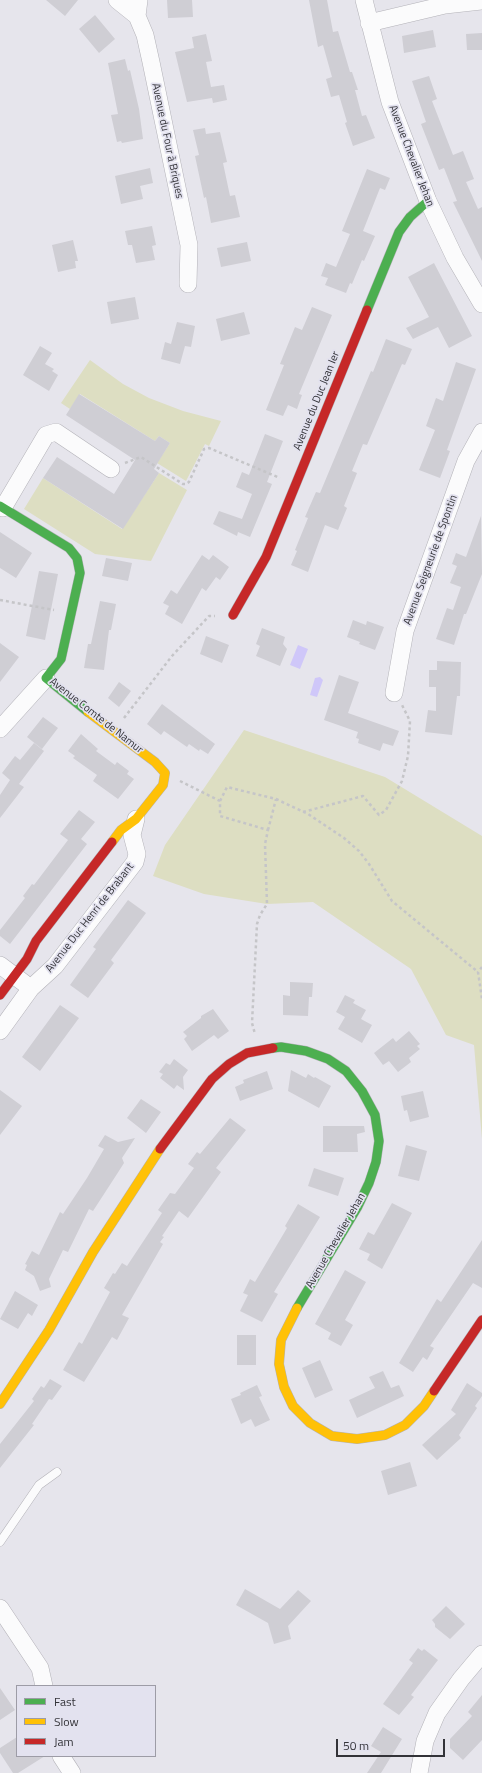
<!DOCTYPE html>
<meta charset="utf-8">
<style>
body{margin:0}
#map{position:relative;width:482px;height:1773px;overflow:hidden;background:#e6e5ec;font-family:"Titillium Web",sans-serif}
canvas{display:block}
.legend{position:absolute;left:16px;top:1685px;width:140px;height:72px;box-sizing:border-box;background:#e3e2ef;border:1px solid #9d9ca6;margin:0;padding:5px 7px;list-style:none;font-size:12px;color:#333338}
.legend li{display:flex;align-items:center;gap:8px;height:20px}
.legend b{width:20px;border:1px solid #9d9ca6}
.scale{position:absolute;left:336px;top:1739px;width:109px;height:18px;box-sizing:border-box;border:2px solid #333338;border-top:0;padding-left:5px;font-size:12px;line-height:14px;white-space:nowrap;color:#333338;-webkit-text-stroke:3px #e3e2ef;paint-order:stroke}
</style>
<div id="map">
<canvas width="482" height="1773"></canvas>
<ul class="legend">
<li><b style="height:5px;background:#4caf50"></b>Fast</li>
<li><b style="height:5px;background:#ffc107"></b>Slow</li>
<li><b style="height:5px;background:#c62828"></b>Jam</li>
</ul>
<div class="scale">50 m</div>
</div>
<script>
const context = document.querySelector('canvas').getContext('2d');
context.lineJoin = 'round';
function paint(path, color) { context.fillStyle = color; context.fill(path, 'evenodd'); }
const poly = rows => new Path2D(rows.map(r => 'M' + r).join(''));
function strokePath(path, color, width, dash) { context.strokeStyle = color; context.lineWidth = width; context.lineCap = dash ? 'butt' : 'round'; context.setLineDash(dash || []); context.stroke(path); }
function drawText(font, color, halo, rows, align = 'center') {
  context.font = font + ' "Titillium Web",sans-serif'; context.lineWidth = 3.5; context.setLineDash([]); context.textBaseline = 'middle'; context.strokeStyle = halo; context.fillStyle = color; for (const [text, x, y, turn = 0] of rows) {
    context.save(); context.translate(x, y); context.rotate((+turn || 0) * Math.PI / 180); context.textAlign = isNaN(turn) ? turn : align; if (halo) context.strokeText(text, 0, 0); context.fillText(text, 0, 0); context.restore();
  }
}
const green = poly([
 [90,360,123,384,149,398,183,411,221,421,209,446,205,444,186,481,157,463,170,443,159,436,155,441,80,394,70,409,61,403],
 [159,473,187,490,151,561,95,554,24,509,43,478,122,529],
 [244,730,385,777,482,836,482,1139,474,1045,446,1035,411,969,313,902,267,904,204,894,153,876,165,845]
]);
const water = poly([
 [298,645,308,649,300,669,290,665],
 [320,677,323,680,317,697,310,695,315,678]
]);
const building = poly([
 [46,0,78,0,65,16],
 [167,0,192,0,193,17,168,18],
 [309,0,327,0,333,32,338,31,350,72,352,72,358,90,355,90,362,116,366,115,375,138,353,146,345,123,347,122,339,95,331,97,326,79,332,77,323,45,318,47],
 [95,15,115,39,99,53,79,29],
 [433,30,436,47,404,53,402,36],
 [482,33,482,50,467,50,466,34],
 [206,34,212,61,206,62,211,87,224,85,227,100,213,103,212,98,187,102,175,52,194,48,192,37],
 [125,59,128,71,130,70,139,109,143,139,122,143,121,141,117,142,111,115,118,114,108,63],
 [429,76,437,99,432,101,453,155,463,151,474,179,466,182,478,209,482,207,482,261,453,202,457,201,444,168,439,170,421,124,426,122,412,81],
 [205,128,206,134,220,132,227,162,223,163,230,196,235,195,240,217,211,223,206,197,204,198,195,156,199,155,193,130],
 [150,168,153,183,140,186,143,199,121,204,115,176],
 [367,169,390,178,385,190,380,188,363,231,375,236,364,261,362,260,352,284,350,283,346,293,325,285,328,278,321,276,326,263,336,267,350,234,342,231],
 [152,226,156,245,152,246,155,260,136,263,132,245,128,245,125,231],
 [73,240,78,261,75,261,76,268,58,272,52,245],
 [247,242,251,261,221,267,217,248],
 [434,263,472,336,449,348,438,327,413,339,406,328,429,317,408,277],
 [135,297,139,319,111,324,107,302],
 [312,307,332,315,299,394,302,395,297,409,288,405,283,416,266,410,284,365,280,364,295,327,302,330],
 [244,312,250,334,221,341,216,319],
 [177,322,195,326,191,347,185,346,180,364,161,359,165,342,171,344],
 [386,339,412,349,405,365,402,364,367,445,363,444,352,471,357,473,344,506,347,508,338,530,325,525,308,572,291,565,297,551,295,550,308,518,305,517,316,492,320,493,371,371,373,372],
 [40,346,52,353,45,364,54,369,52,371,58,375,49,391,23,375],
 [456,362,476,369,447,450,450,451,440,478,419,470,435,430,426,426,436,398,443,401],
 [79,394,155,441,159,436,170,443,154,469,159,473,123,529,43,478,57,457,114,494,135,460,66,415],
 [265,434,283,441,267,482,272,484,250,537,238,532,237,536,213,524,219,511,242,519,252,494,236,487,242,472,249,475],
 [481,516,482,574,466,614,464,614,454,645,436,639,447,608,453,610,461,587,450,583,457,566,452,564,456,553,466,557],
 [0,532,32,553,16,578,0,568],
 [202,555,209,560,213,555,229,567,220,580,216,577,206,591,202,588,182,624,165,614,169,606,163,603,171,590,177,594],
 [106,558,132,563,128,581,102,576],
 [39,571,58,574,45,640,26,636],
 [100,601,116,604,111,630,109,630,104,670,84,668,88,644,91,644],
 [353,620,366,625,367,621,384,627,375,650,359,644,360,642,347,637],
 [262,628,285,637,283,644,287,649,280,666,256,656,260,646,256,644],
 [206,636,229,645,222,663,200,654],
 [0,643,19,657,0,682],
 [437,661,461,662,460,696,457,696,452,735,425,732,428,710,436,711,436,687,429,687,429,670,437,670],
 [339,675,359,682,348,713,399,731,393,746,383,743,380,751,358,743,359,739,356,738,358,732,324,720],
 [119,682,131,691,119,707,108,698],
 [162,704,215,744,208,754,200,749,199,751,189,744,187,747,164,731,161,735,147,724],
 [43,717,58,728,42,749,27,737],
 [81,734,98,749,96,751,115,765,117,762,129,771,127,774,134,779,118,799,93,781,97,775,73,758,75,756,68,751],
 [34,743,44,751,19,784,24,787,0,818,0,795,10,780,2,773,15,756,20,760],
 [79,810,95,822,81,839,87,844,10,944,0,936,0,930,25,898,23,896,32,884,34,885,68,840,60,834],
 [128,900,146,913,111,960,114,963,88,998,70,985,96,949,93,947],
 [290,982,313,983,312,997,309,997,308,1016,283,1015,283,995,290,996],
 [345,995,355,1000,353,1003,366,1010,361,1019,372,1025,362,1043,338,1029,345,1017,336,1012],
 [60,1005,79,1018,40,1071,22,1057],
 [213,1009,229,1031,218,1039,214,1035,192,1051,184,1039,187,1036,183,1032,201,1018,201,1016],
 [409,1031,420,1044,417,1046,420,1049,409,1058,411,1062,398,1072,389,1061,383,1065,374,1053,393,1038,396,1042],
 [174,1059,188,1070,183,1077,184,1090,177,1085,174,1089,160,1078,163,1074,159,1072,166,1063,170,1065],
 [291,1070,306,1078,308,1074,314,1078,315,1077,331,1086,319,1108,288,1091],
 [267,1071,273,1089,240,1101,235,1087,244,1083,243,1080],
 [0,1090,22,1106,0,1135],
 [423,1091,429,1117,410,1122,407,1110,404,1111,401,1096],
 [141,1099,161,1112,146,1133,127,1118],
 [230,1118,246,1130,216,1168,221,1172,188,1218,179,1211,162,1236,164,1237,160,1242,163,1244,122,1315,129,1318,117,1340,112,1337,84,1382,63,1370,79,1342,82,1344,110,1292,104,1288,113,1273,115,1274,122,1263,127,1266,162,1213,158,1210,170,1193,175,1194,194,1168,188,1164,197,1152,200,1154],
 [323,1126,364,1126,365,1132,357,1134,358,1152,323,1152],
 [105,1135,118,1142,135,1138,122,1158,124,1163,117,1174,93,1211,89,1209,68,1252,63,1250,49,1279,51,1287,40,1291,34,1276,25,1270,27,1265,25,1264,32,1251,39,1255,60,1212,63,1214,87,1178,104,1149,98,1146],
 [406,1145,427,1151,419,1181,398,1176],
 [314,1168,344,1178,338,1196,308,1186],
 [392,1203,412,1213,382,1269,367,1260,370,1254,359,1249,368,1232,374,1235],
 [298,1204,320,1217,274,1292,278,1294,262,1322,240,1311,248,1295,243,1293,250,1279,255,1282,287,1228,285,1226],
 [482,1240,482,1288,473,1283,430,1346,434,1348,427,1360,423,1357,413,1372,399,1363,437,1299,441,1302],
 [345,1270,366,1282,345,1320,353,1325,341,1346,328,1339,331,1333,315,1324],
 [15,1291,38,1305,32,1316,28,1313,18,1329,0,1319],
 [237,1335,256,1335,256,1365,237,1365],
 [320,1360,333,1390,315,1398,302,1368],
 [383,1371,391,1388,399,1385,404,1396,357,1418,349,1400,375,1388,369,1377],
 [50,1379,62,1386,52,1400,49,1399,32,1424,34,1425,0,1468,0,1444,34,1401,32,1399,41,1386,44,1388],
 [467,1383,482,1393,482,1396,475,1406,477,1408,459,1435,461,1438,437,1460,422,1445,456,1414,451,1410],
 [257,1385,262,1396,259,1397,270,1420,255,1427,251,1419,241,1424,231,1399,241,1395,240,1393],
 [410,1462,417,1486,388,1495,381,1471],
 [245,1589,280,1609,298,1590,311,1601,288,1626,291,1639,274,1644,268,1623,236,1605],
 [446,1606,465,1624,450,1639,435,1627,435,1624,432,1620],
 [418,1648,422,1651,424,1649,438,1660,411,1695,414,1697,399,1715,383,1704,413,1663,409,1660],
 [0,1688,15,1710,0,1720],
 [482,1695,482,1740,463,1760,450,1748,450,1739,472,1716,468,1712],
 [383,1727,402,1739,381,1773,367,1773,381,1752,371,1746],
 [17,1737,17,1756,45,1756,18,1773,13,1773,0,1753,0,1748]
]);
const path = poly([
 [125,463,141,457,183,484,186,484,189,482,204,449,209,448,280,478],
 [0,600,54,610],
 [124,718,172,656,209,616,215,616],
 [180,781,220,801,220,816,268,830,265,844,267,904,260,915,257,924,252,1023,255,1034],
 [220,801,227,787,276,799,308,814,344,838,359,851,369,864,392,901,478,972],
 [303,812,363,796,379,815,386,810,402,781,408,756,410,721,402,705],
 [268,830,276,799],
 [482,967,478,972,482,999]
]);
const lane = poly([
 [0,1542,39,1485,57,1472]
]);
const street = poly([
 [117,0,137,16],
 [139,0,137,16,145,35,151,62,189,245,188,284],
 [364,0,390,102,428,201,455,258,482,304],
 [369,23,445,5,482,1],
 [3,508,46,435,56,432,111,469],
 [394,693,405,631,466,461,482,432],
 [0,729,46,678],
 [0,965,24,983],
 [0,1031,31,988,55,966,135,862,137,854,132,835,136,819],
 [0,1608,40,1668,44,1686],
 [61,1756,72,1773],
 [419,1773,425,1741,437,1713,461,1679,482,1654]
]);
const fast = poly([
 [367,310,399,232,410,217,428,201],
 [0,506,69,548,77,558,80,573,61,659,46,678,88,712],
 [273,1048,281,1047,306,1051,328,1059,346,1071,362,1091,375,1115,379,1141,376,1162,369,1183,357,1208,297,1308]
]);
const slow = poly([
 [88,712,155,762,165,773,163,785,136,819,121,830,112,842],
 [297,1308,281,1340,279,1364,284,1387,293,1406,310,1423,332,1436,357,1439,385,1435,405,1425,424,1406,434,1391],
 [0,1404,49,1330,93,1252,160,1149]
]);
const jam = poly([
 [233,615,266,557,367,310],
 [0,995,27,959,36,941,112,842],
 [160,1149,212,1079,229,1064,247,1053,273,1048],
 [434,1391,482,1320]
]);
const streetNames = [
 ["Avenue du Four à Briques",167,141,78],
 ["Avenue Chevalier Jehan",411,156,69],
 ["Avenue du Duc Jean Ier",317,401,-68],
 ["Avenue Seigneurie de Spontin",431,560,-70],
 ["Avenue Comte de Namur",96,716,38],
 ["Avenue Duc Henri de Brabant",90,918,-52],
 ["Avenue Chevalier Jehan",336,1241,-60]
];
paint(green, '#dddec2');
paint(water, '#cfc7f9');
paint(building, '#cfced4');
strokePath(lane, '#b3b2b8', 9);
strokePath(street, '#b3b2b8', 18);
strokePath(fast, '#b3b2b8', 10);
strokePath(slow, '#b3b2b8', 10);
strokePath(jam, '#b3b2b8', 10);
strokePath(path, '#c5c5c8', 2.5, [3, 3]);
strokePath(lane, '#fbfbfc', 8);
strokePath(street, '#fbfbfc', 17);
strokePath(fast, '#4caf50', 9);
strokePath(slow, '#ffc107', 9);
strokePath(jam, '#c62828', 9);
drawText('11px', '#333338', '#e3e2ef', streetNames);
</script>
